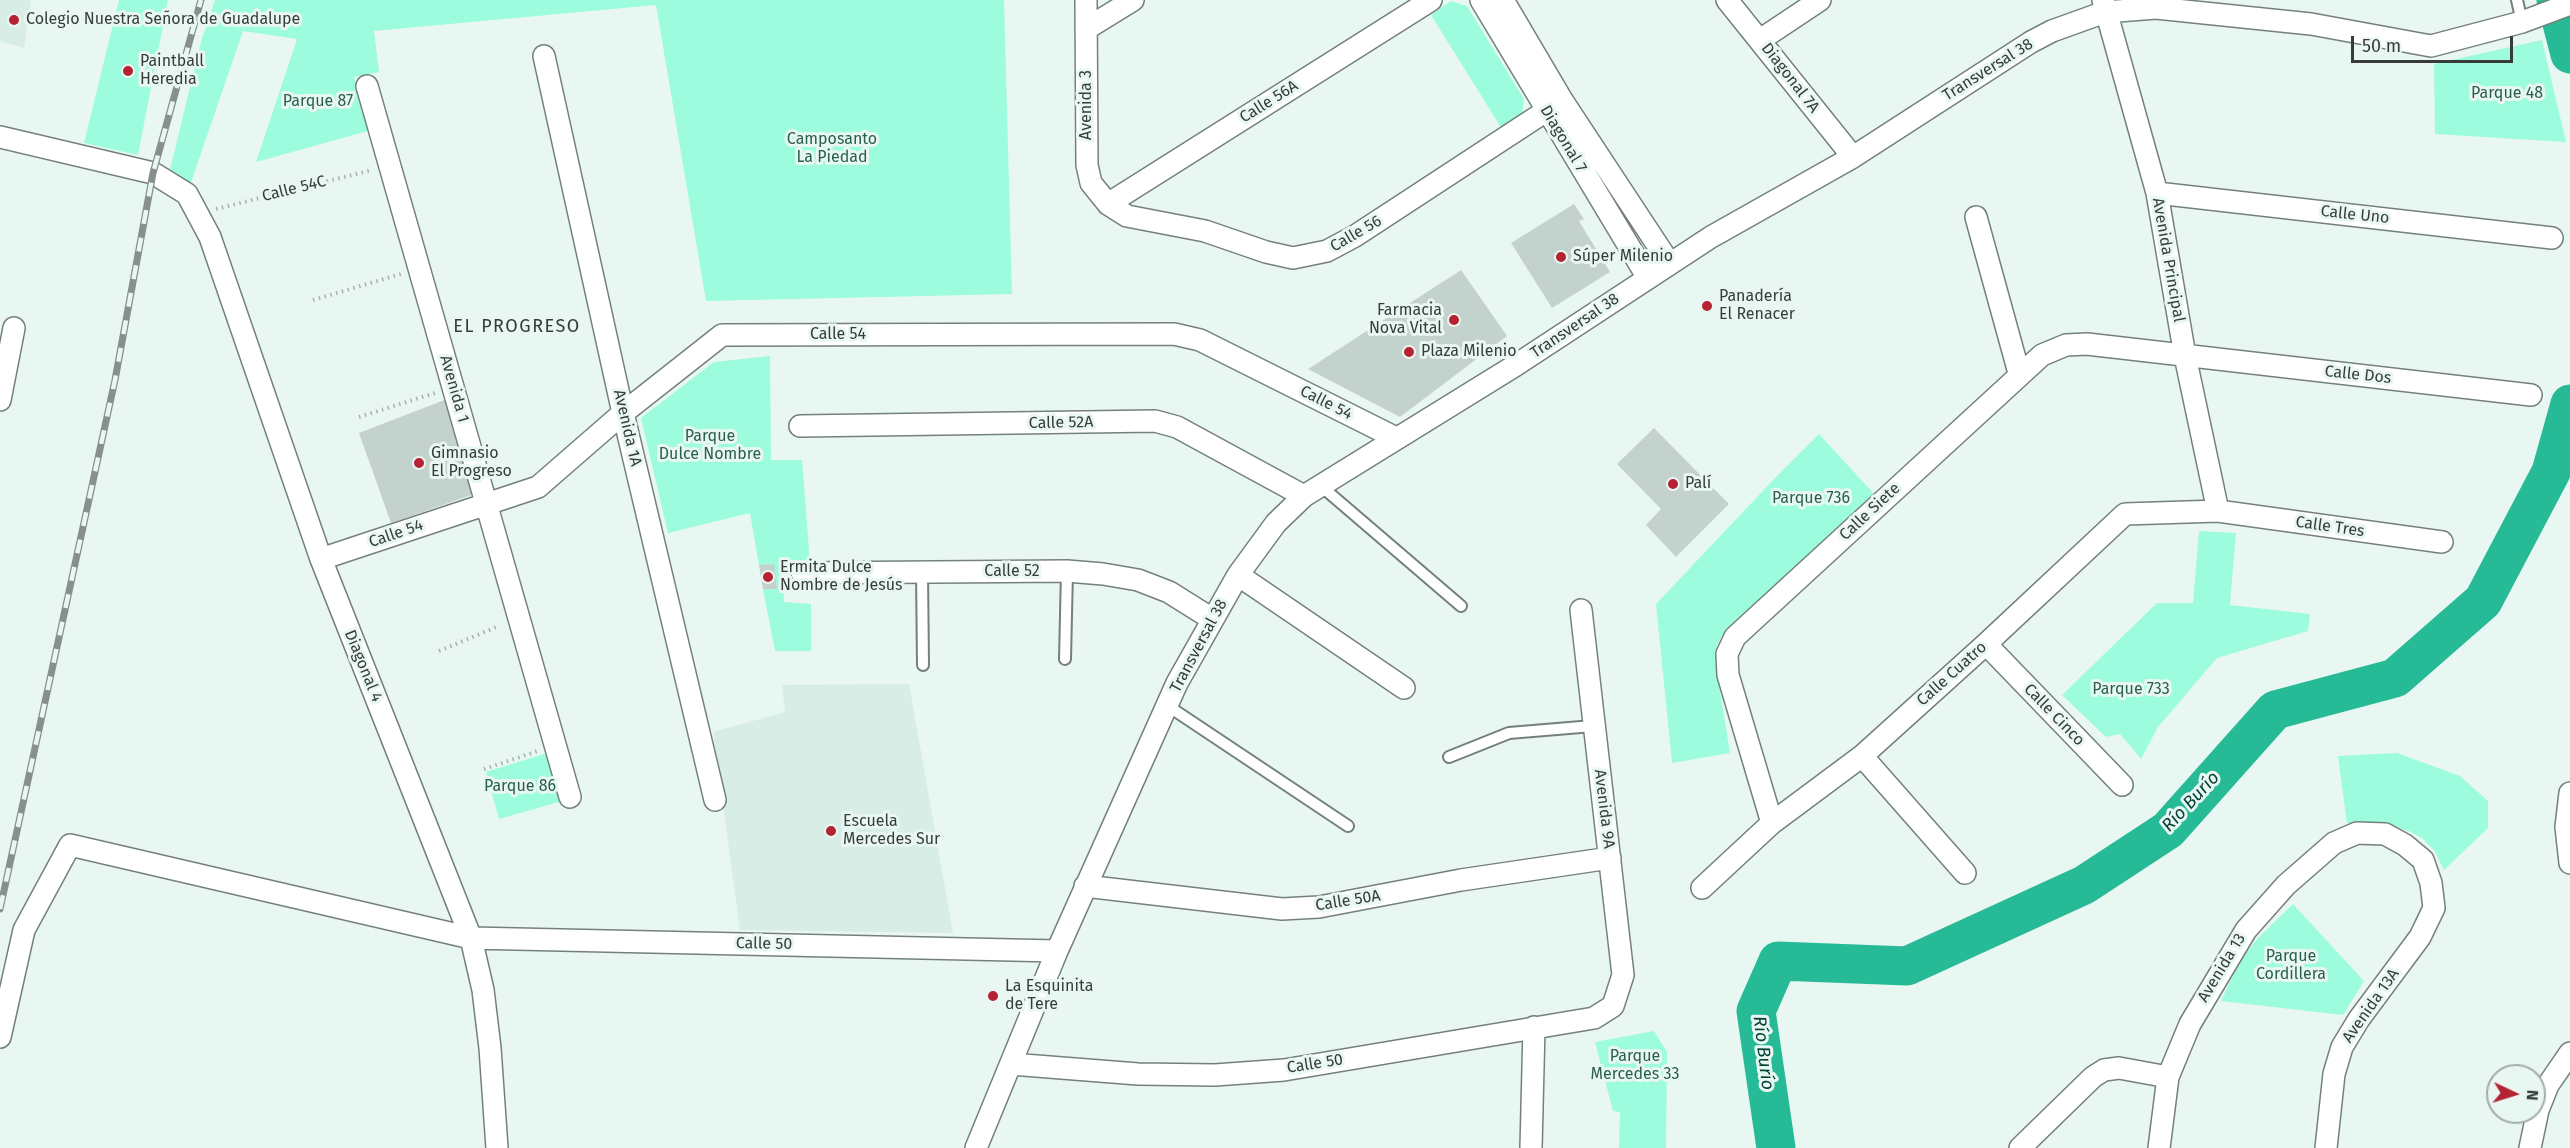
<!DOCTYPE html>
<meta charset="utf-8">
<style>
body{margin:0}
#map{position:relative;width:2570px;height:1148px;overflow:hidden;background:#e9f7f2;font-family:"Fira Sans",sans-serif}
canvas{display:block}
.north{position:absolute;left:2486px;top:1064px;width:60px;height:60px;box-sizing:border-box;background:#e9f7f2;border:2px solid #a2aca8;border-radius:50%;rotate:94deg;font-size:16px;font-weight:700;line-height:24px;text-align:center;color:#373c3a}
.north::after{content:'';display:block;margin:auto;width:21px;height:27px;background:#b42233;clip-path:polygon(50% 0,100% 100%,50% 72%,0 100%)}
.scale{position:absolute;left:2351px;top:36px;width:162px;height:27px;box-sizing:border-box;border:3px solid #373c3a;border-top:0;padding-left:8px;font-size:18px;line-height:21px;white-space:nowrap;color:#373c3a;-webkit-text-stroke:4px #e9f7f2;paint-order:stroke}
</style>
<div id="map">
<canvas width="2570" height="1148"></canvas>
<div class="north">N</div>
<div class="scale">50 m</div>
</div>
<script>
const context = document.querySelector('canvas').getContext('2d');
context.lineJoin = 'round';
function paint(path, color) { context.fillStyle = color; context.fill(path, 'evenodd'); }
const poly = rows => new Path2D(rows.map(r => 'M' + r).join(''));
function strokePath(path, color, width, dash) { context.strokeStyle = color; context.lineWidth = width; context.lineCap = dash ? 'butt' : 'round'; context.setLineDash(dash || []); context.stroke(path); }
function drawText(font, color, halo, rows, align = 'center') {
  context.font = font + ' "Fira Sans",sans-serif'; context.lineWidth = 6; context.setLineDash([]); context.textBaseline = 'middle'; context.strokeStyle = halo; context.fillStyle = color; for (const [text, x, y, turn = 0] of rows) {
    context.save(); context.translate(x, y); context.rotate((+turn || 0) * Math.PI / 180); context.textAlign = isNaN(turn) ? turn : align; if (halo) context.strokeText(text, 0, 0); context.fillText(text, 0, 0); context.restore();
  }
}
const built = poly([
 [0,0,31,0,24,48,0,41],
 [909,684,953,933,740,930,713,732,785,712,782,685]
]);
const green = poly([
 [119,0,168,0,138,155,84,143],
 [215,0,1004,0,1012,294,706,301,656,5,374,31,379,72,354,77,368,131,256,162,297,39,243,31,187,194,167,182,201,42],
 [1451,1,1467,6,1524,99,1522,115,1502,129,1431,15],
 [2542,40,2566,142,2435,134,2434,64],
 [770,356,771,460,802,460,810,563,781,565,784,602,811,604,811,651,775,651,763,589,777,588,773,564,759,565,750,513,668,533,641,418,714,362],
 [1819,434,1876,496,1727,628,1717,645,1715,660,1730,753,1672,763,1656,604,1778,475],
 [2199,531,2236,533,2230,605,2310,614,2308,631,2217,658,2158,727,2141,759,2120,734,2106,737,2062,695,2157,603,2193,603],
 [547,753,562,801,499,819,486,772],
 [2397,753,2460,776,2488,801,2488,828,2444,870,2434,850,2422,838,2411,832,2387,824,2347,823,2338,756],
 [2293,904,2364,981,2343,1015,2221,1001,2239,962,2257,939],
 [1654,1031,1667,1052,1666,1148,1619,1148,1620,1112,1613,1111,1595,1042]
]);
const river = poly([
 [2556,0,2570,54],
 [1776,1148,1756,1011,1778,961,1907,966,2084,885,2168,830,2275,710,2395,678,2483,601,2551,472,2570,404]
]);
const building = poly([
 [1574,204,1584,219,1579,221,1610,272,1552,308,1511,243],
 [1461,270,1507,336,1400,417,1308,369],
 [447,399,477,493,391,523,359,433],
 [1654,428,1729,504,1676,557,1646,525,1661,509,1617,464],
 [774,564,777,589,763,589,759,565]
]);
const path = poly([
 [216,209,372,170],
 [313,300,401,274],
 [359,417,435,393],
 [439,651,499,626],
 [484,769,538,751]
]);
const lane = poly([
 [2517,0,2522,22],
 [1321,486,1461,606],
 [922,572,923,665],
 [1065,659,1067,571],
 [1168,706,1348,826],
 [1449,757,1509,733,1593,726]
]);
const street = poly([
 [1086,0,1087,165,1091,183,1108,204,1127,216,1205,231,1266,252,1293,258,1327,251,1355,236,1546,111],
 [1481,0,1648,278],
 [1503,0,1562,100,1670,264],
 [1727,0,1853,157],
 [2103,0,2157,193,2185,356,2218,511],
 [1086,29,1133,0],
 [1760,40,1820,0],
 [544,56,623,413,715,800],
 [367,86,570,797],
 [0,137,153,173,187,194,210,237,321,559,471,938,483,990,490,1048,497,1148],
 [2157,193,2552,238],
 [1108,204,1431,0],
 [1976,217,2019,373],
 [0,400,14,328],
 [800,426,1155,421,1177,427,1304,496],
 [321,559,538,487,623,413,722,335,1174,334,1200,340,1396,438],
 [802,573,1067,571,1103,574,1138,580,1169,592,1212,619],
 [1238,575,1404,688],
 [1986,644,2122,785],
 [1862,756,1965,873],
 [2570,793,2566,827,2570,863],
 [1772,823,1728,675,1727,654,1735,637,2042,355,2066,345,2087,344,2531,395],
 [1085,886,1282,909,1319,907,1461,880,1610,858],
 [1702,888,1772,823,1862,756,1986,644,2125,514,2218,511,2442,542],
 [0,1037,24,930,70,845,471,938,1057,951],
 [1011,1064,1138,1074,1215,1075,1284,1070,1594,1018,1613,1006,1623,975,1581,610],
 [976,1148,1057,951,1177,683,1238,575,1276,523,1304,496,1516,365,1711,237,1853,157,2031,42,2052,31,2105,12,2156,8,2311,24,2431,46,2522,22,2570,4],
 [1531,1148,1534,1027],
 [2020,1148,2093,1077,2104,1070,2119,1068,2168,1077],
 [2159,1148,2168,1077,2190,1024,2246,930,2286,885,2334,843,2357,833,2385,834,2405,845,2423,860,2431,883,2434,908,2420,937,2359,1019,2342,1047,2334,1074,2326,1148],
 [2530,1148,2538,1110,2548,1085,2570,1053]
]);
const rail = poly([
 [0,909,115,380,153,173,201,0]
]);
const markers = [
 [14,20,6,"#b42233"],
 [128,71,6,"#b42233"],
 [1561,257,6,"#b42233"],
 [1707,306,6,"#b42233"],
 [1454,320,6,"#b42233"],
 [1409,352,6,"#b42233"],
 [419,463,6,"#b42233"],
 [1673,484,6,"#b42233"],
 [768,577,6,"#b42233"],
 [831,831,6,"#b42233"],
 [993,996,6,"#b42233"]
];
const poiNames = [
 ["Colegio Nuestra Señora de Guadalupe",26,20],
 ["Paintball",140,62],
 ["Heredia",140,80],
 ["Súper Milenio",1573,257],
 ["Panadería",1719,297],
 ["El Renacer",1719,315],
 ["Farmacia",1442,311,"right"],
 ["Nova Vital",1442,329,"right"],
 ["Plaza Milenio",1421,352],
 ["Gimnasio",431,454],
 ["El Progreso",431,472],
 ["Palí",1685,484],
 ["Ermita Dulce",780,568],
 ["Nombre de Jesús",780,586],
 ["Escuela",843,822],
 ["Mercedes Sur",843,840],
 ["La Esquinita",1005,987],
 ["de Tere",1005,1005]
];
const streetNames = [
 ["Transversal 38",1988,70,-32],
 ["Diagonal 7A",1790,78,52],
 ["Calle 56A",1269,102,-32],
 ["Avenida 3",1087,105,-90],
 ["Diagonal 7",1563,139,59],
 ["Calle 54C",294,189,-14],
 ["Calle Uno",2355,215,6],
 ["Calle 56",1356,234,-30],
 ["Avenida Principal",2168,260,80],
 ["Transversal 38",1575,326,-34],
 ["Calle 54",838,335],
 ["Calle Dos",2358,375,6],
 ["Avenida 1",454,389,74],
 ["Calle 54",1326,403,27],
 ["Calle 52A",1061,423,-1],
 ["Avenida 1A",627,428,77],
 ["Calle Siete",1870,512,-43],
 ["Calle Tres",2330,527,8],
 ["Calle 54",396,534,-19],
 ["Calle 52",1012,572],
 ["Transversal 38",1199,646,-62],
 ["Diagonal 4",363,666,68],
 ["Calle Cuatro",1952,674,-42],
 ["Calle Cinco",2054,715,46],
 ["Avenida 9A",1604,809,83],
 ["Calle 50A",1348,901,-9],
 ["Calle 50",764,944,1],
 ["Avenida 13",2222,968,-59],
 ["Avenida 13A",2371,1006,-55],
 ["Calle 50",1315,1064,-9]
];
const parkNames = [
 ["Parque 48",2507,94],
 ["Parque 87",318,102],
 ["Camposanto",832,140],
 ["La Piedad",832,158],
 ["Parque",710,437],
 ["Dulce Nombre",710,455],
 ["Parque 736",1811,499],
 ["Parque 733",2131,690],
 ["Parque 86",520,787],
 ["Parque",2291,957],
 ["Cordillera",2291,975],
 ["Parque",1635,1057],
 ["Mercedes 33",1635,1075]
];
const neighbourhoodNames = [
 ["EL PROGRESO",517,327]
];
const waterNames = [
 ["Río Burío",2191,802,-47],
 ["Río Burío",1763,1053,83]
];
paint(built, '#d7ede5');
paint(green, '#9cfcdd');
strokePath(river, '#27ba96', 39);
paint(building, '#c4d2cd');
strokePath(lane, '#74807b', 14);
strokePath(street, '#74807b', 24);
strokePath(path, '#a7b2ae', 4, [1.5, 4.5]);
strokePath(lane, '#fff', 10);
strokePath(street, '#fff', 21);
strokePath(rail, '#87908d', 7);
strokePath(rail, '#e9f7f2', 4.5, [14]);
for (const [x, y, r, color] of markers) { const dot = new Path2D(); dot.arc(x, y, r, 0, 2 * Math.PI); context.fillStyle = color; context.fill(dot); strokePath(dot, '#e9f7f2', 2); }
drawText('16px', '#373c3a', '#e9f7f2', poiNames, 'left');
drawText('16px', '#373c3a', '#e9f7f2', streetNames);
drawText('16px', '#295f4f', '#e9f7f2', parkNames);
context.letterSpacing = '1.5px';
drawText('18px', '#373c3a', '#e9f7f2', neighbourhoodNames);
context.letterSpacing = '0px';
drawText('italic 18px', '#054234', '#e9f7f2', waterNames);
</script>
